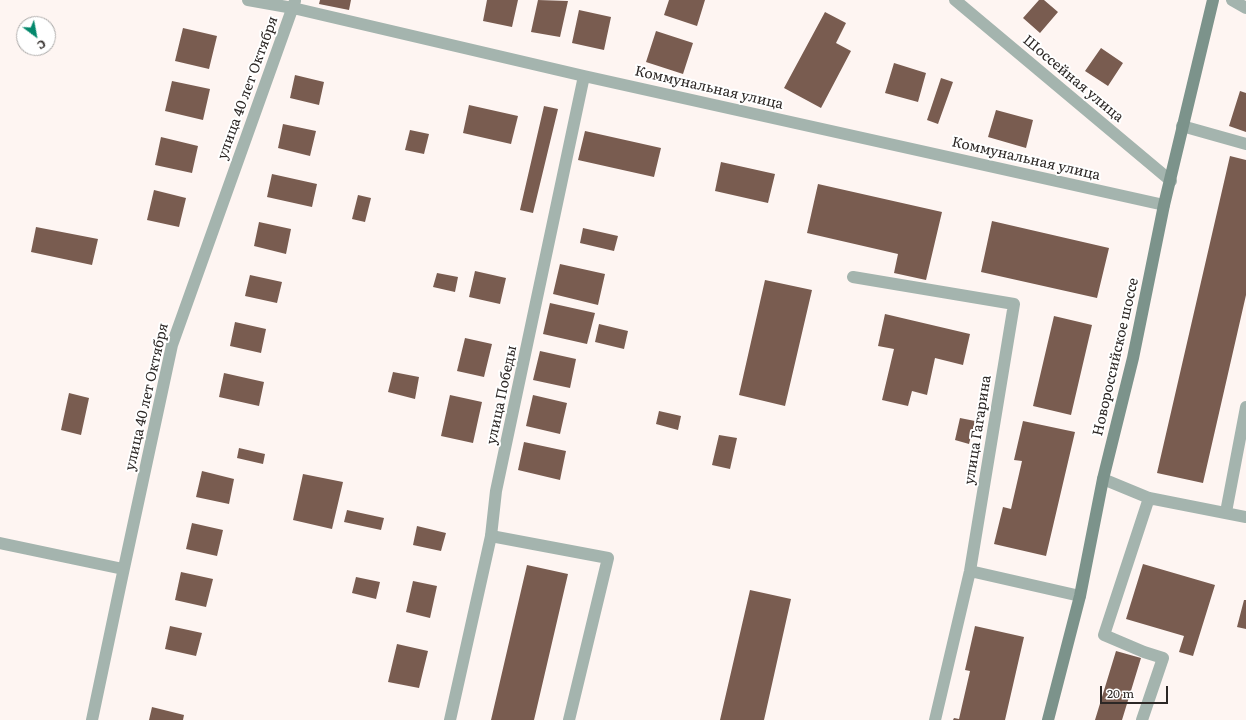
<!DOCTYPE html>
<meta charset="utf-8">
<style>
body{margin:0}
#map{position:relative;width:1246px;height:720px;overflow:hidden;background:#fef5f2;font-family:Literata,serif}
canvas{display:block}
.north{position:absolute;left:16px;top:16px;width:40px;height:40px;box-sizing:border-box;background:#fff;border:1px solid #aba9a8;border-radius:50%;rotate:148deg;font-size:11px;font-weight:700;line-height:16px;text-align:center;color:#2c2725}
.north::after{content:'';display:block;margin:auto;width:14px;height:18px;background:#04886c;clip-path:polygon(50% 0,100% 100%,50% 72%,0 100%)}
.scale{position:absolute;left:1100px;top:686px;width:68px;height:18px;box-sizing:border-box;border:2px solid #2c2725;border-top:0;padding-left:5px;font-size:12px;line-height:14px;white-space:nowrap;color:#2c2725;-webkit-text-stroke:3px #fff;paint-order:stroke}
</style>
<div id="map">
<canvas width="1246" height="720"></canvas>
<div class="north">С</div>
<div class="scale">20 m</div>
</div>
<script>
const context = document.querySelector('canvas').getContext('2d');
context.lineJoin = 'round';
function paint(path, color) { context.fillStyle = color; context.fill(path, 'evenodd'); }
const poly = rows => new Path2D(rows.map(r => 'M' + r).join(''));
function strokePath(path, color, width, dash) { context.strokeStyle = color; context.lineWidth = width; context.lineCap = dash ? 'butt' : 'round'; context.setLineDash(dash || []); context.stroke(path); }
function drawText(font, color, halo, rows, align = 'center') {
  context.font = font + ' Literata,serif'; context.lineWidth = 4; context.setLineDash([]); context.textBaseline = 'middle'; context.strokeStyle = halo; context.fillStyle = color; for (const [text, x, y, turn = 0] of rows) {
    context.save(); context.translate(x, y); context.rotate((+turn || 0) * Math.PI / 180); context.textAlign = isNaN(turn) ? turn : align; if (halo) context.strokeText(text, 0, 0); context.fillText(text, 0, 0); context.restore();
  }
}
const building = poly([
 [320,0,351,0,349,10,319,4],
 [487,0,518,0,512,27,483,21],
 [538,0,568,1,560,37,531,32],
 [669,0,705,0,697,26,664,15],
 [1039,0,1044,0,1058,12,1040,33,1023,18],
 [579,10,611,17,604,50,572,43],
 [825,12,846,23,836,43,851,51,821,108,784,88],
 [183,28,217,36,209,69,175,61],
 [656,31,693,43,683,74,646,62],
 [1101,48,1123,63,1108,86,1085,71],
 [894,63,926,73,918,102,885,93],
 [295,75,324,82,319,105,290,98],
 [941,78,953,82,938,124,927,120],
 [172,81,210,89,203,120,165,111],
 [1240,91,1246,93,1246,132,1229,126],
 [469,105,518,116,511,144,463,133],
 [544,106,558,109,533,213,520,210],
 [996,110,1033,120,1026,148,988,137],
 [283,124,316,131,310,156,278,148],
 [410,130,429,134,424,154,405,150],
 [585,131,661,148,654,177,578,160],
 [161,137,198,146,192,173,155,165],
 [1230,156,1246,160,1246,295,1203,483,1157,473],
 [721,162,775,174,768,203,715,191],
 [272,174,317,184,312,207,267,197],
 [818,184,942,212,926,280,894,273,898,254,807,233],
 [154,190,186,198,179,227,147,220],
 [358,195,371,198,365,222,352,219],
 [992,221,1109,248,1097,298,981,272],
 [259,222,291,229,286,254,254,246],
 [36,227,98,239,92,265,31,252],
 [583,228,618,236,614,251,580,243],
 [560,264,605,274,598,305,553,294],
 [475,271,506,278,500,304,469,297],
 [437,273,458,277,455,292,433,287],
 [250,275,282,282,277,303,245,296],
 [765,280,812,290,785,406,739,395],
 [550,303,595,313,587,344,543,334],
 [885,314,970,334,963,365,935,358,927,395,912,391,908,406,882,400,894,349,878,346],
 [1054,316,1092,325,1071,415,1033,406],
 [235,322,266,329,261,353,230,346],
 [599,324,628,331,624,349,595,342],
 [465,338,492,344,484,377,457,371],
 [540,351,576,359,570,388,533,380],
 [393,372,419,377,415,399,388,392],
 [224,373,264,382,259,406,219,397],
 [69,393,89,398,81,435,61,430],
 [450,395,482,402,473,443,441,436],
 [533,395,567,403,560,434,526,426],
 [659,411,681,416,678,430,656,424],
 [960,418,975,421,969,444,955,440],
 [1023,421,1075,432,1046,556,994,544,1003,507,1011,509,1022,461,1014,460],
 [719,435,737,438,730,469,712,465],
 [524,442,566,451,560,480,518,470],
 [239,448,265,454,263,464,237,458],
 [202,471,234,479,229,504,196,497],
 [303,474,343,482,332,529,293,520],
 [347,510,384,518,381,530,344,522],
 [192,523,223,530,217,556,186,549],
 [417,526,446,533,441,551,413,545],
 [1143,564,1215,585,1193,656,1179,652,1184,636,1126,619],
 [527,565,568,574,534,720,491,720],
 [181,572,213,579,206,607,175,600],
 [356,577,380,582,376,599,352,593],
 [413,581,437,586,430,618,406,612],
 [750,590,791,599,764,720,720,720],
 [1244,600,1246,600,1246,629,1237,627],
 [170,626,202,633,196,656,165,649],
 [975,626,1024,637,1005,720,953,720,954,718,959,719,970,671,965,670],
 [397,644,428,651,419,688,388,682],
 [1116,651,1141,658,1122,720,1095,720],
 [152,707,184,715,183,720,149,720]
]);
const service = poly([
 [1182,126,1246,144],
 [1103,479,1149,498,1246,517],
 [1226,512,1246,407],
 [491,536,608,558,569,720],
 [0,543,123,569],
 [1142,720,1163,658,1144,652,1104,635,1149,498]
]);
const minor = poly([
 [248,0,293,8,584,76,1164,205],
 [955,0,1171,181],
 [1232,0,1246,8],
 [853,277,1014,304,970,571,935,720],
 [970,571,1080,596],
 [92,720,121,582,172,345,295,1],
 [450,720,491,536,496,491,584,76]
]);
const secondary = poly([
 [1048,720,1080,596,1103,479,1133,358,1164,205,1213,0]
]);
const streetNames = [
 ["Шоссейная улица",1073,79,40],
 ["улица 40 лет Октября",248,88,-70],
 ["Коммунальная улица",709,88,13],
 ["Коммунальная улица",1026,159,13],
 ["Новороссийское шоссе",1116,357,-77],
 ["улица Победы",502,395,-78],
 ["улица 40 лет Октября",147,397,-77],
 ["улица Гагарина",978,430,-81]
];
paint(building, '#795c50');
strokePath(service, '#a4b4ae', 12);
strokePath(minor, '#a4b4ae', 12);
strokePath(secondary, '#7c938b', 12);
drawText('14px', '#2c2725', '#fff', streetNames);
</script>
